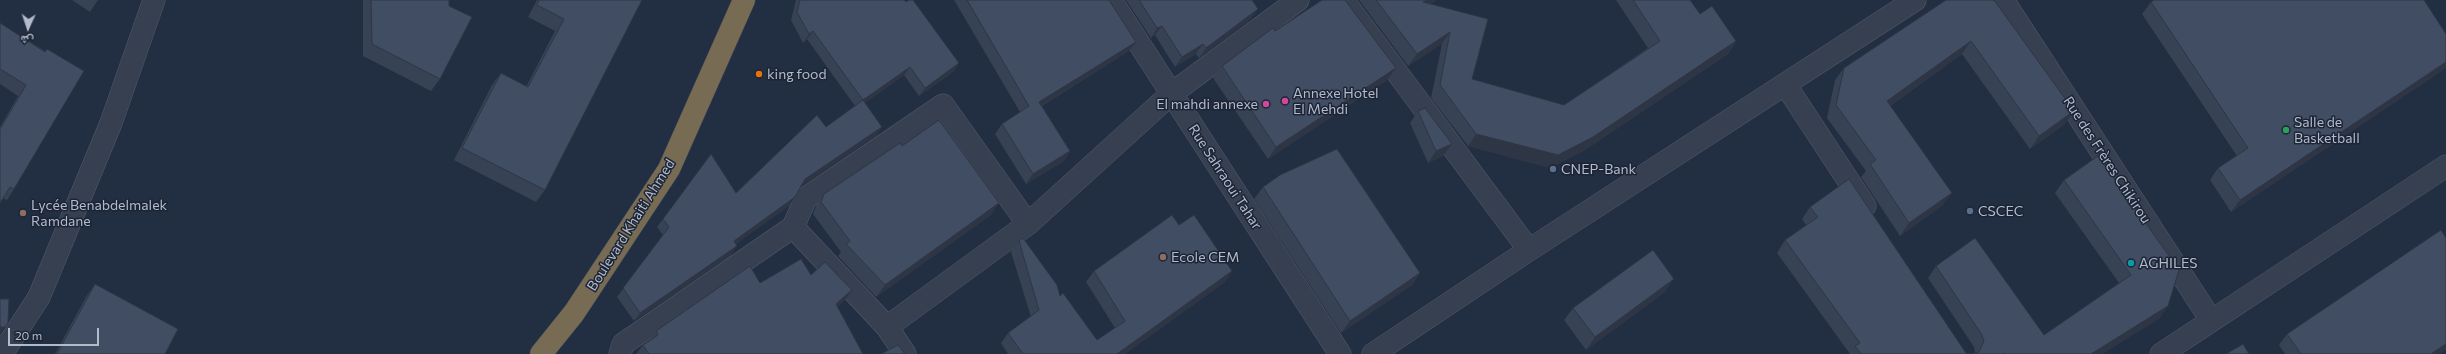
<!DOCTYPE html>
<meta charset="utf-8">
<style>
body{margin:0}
#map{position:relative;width:2446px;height:354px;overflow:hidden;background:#222e41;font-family:Commissioner,Vazirmatn,sans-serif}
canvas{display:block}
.north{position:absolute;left:8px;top:8px;width:40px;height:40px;-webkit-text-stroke:3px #1c2536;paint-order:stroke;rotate:183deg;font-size:11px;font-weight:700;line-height:16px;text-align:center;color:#b3bbcb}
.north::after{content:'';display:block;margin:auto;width:14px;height:18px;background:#b3bbcb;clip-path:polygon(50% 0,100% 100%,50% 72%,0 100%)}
.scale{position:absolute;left:8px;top:328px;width:91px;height:18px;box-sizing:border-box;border:2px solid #b3bbcb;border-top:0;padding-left:5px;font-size:12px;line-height:14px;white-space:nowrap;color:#b3bbcb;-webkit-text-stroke:3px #1c2536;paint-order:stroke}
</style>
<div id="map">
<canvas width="2446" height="354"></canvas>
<div class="north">ش</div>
<div class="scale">20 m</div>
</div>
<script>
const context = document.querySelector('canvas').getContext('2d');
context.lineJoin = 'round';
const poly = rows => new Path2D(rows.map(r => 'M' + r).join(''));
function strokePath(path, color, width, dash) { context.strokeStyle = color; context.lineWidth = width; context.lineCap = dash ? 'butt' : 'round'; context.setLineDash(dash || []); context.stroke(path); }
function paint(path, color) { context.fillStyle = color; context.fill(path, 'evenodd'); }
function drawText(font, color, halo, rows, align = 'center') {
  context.font = font + ' Commissioner,sans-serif'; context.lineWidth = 3; context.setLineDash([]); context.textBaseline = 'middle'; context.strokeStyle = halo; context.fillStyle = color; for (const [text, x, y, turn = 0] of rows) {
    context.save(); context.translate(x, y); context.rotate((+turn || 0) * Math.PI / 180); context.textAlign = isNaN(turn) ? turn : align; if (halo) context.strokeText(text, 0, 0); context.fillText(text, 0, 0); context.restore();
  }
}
const minor = poly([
 [1111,0,1340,354],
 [1343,0,1529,250],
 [2003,0,2211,320],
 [1785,84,1865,206],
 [793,227,806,198,943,105,1028,224],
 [887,327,1028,224,1171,94,1298,0],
 [2,354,39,297,111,123,154,0],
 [620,354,623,344,793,227,887,327,905,354],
 [1373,354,1529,250,1915,0],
 [2161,354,2446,166]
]);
const highway = poly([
 [541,354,574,313,669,169,744,0]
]);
const wall = poly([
 [72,0,98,0,90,12],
 [363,0,449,0,440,79,431,91,363,56],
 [537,0,642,0,545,190,536,202,454,160,492,85,501,73,526,87,555,31,528,17],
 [796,0,904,0,959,63,953,72,919,96,904,75,865,103,877,135,801,186,795,197,789,206,735,244,731,255,634,321,617,297,663,235,657,227,711,154,736,193,855,106,807,39,803,43,791,20],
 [954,0,1109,0,1136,42,1129,51,1042,106,1070,151,1064,161,1026,184,995,134,1002,124,1020,112],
 [1126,0,1252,0,1251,19,1199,58,1196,54,1175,67,1155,35,1151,38],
 [1359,0,1437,0,1431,4,1488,19,1472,79,1564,105,1648,48,1616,0,1690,0,1700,14,1736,41,1728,54,1585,150,1550,168,1468,146,1431,98,1442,44,1408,66],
 [1946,0,2065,124,2030,149,1962,54,1890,106,1943,205,1900,236,1861,177,1866,171,1827,118,1835,80,1844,68],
 [2151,2,2446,34,2446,68,2231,212,2210,180,2218,168,2237,156,2142,14],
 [0,23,45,51,14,189,7,200,3,198,0,203,0,127,18,96,0,84],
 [1275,31,1387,80,1268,159,1213,78,1222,66],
 [1418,111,1452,144,1443,156,1428,163,1410,123],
 [902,146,991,215,876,297,838,256,841,252,813,214,816,206,824,194],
 [2098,156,2160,318,2102,354,1972,354,1975,353,1974,347,1928,278,1936,266,2044,335,2119,283,2055,193,2064,180],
 [1263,187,1420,273,1412,285,1341,333,1254,199],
 [1810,207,1966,353,1971,354,1850,354,1777,253,1785,240,1806,225,1802,219],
 [1179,225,1232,271,1225,282,1125,354,1008,354,1001,343,1008,333,1031,317,1011,252,1019,241,1060,296,1097,340,1115,328,1086,282,1094,271],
 [811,275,852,290,845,300,837,307,863,354,636,354,643,345,650,340,656,331,760,283],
 [95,284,165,354,55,354,86,297],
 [1665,292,1586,350,1564,320,1573,308],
 [2287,334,2439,354,2285,354,2279,345]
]);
const shadedWall = poly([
 [1427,0,1437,0,1415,15,1423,2],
 [1258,9,1251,19,1199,58,1206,48],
 [1162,26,1155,35,1151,38,1157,28],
 [813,31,807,39,803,43,809,34],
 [1450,32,1442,44,1408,66,1417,54],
 [1736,41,1728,54,1585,150,1550,168,1468,146,1476,134,1558,155],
 [1971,41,1962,54,1878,114,1887,101],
 [1136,42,1129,51,1033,111,1039,102],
 [1203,44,1196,54,1175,67,1182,57],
 [2446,62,2446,68,2231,212,2240,200],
 [959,63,953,72,919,96,925,88],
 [910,67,904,75,857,109,863,100],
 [1396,68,1387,80,1268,159,1276,147],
 [2074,111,2065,124,2030,149,2039,136],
 [882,127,877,135,799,188,805,179],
 [1452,144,1443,156,1428,163,1436,151],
 [1070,151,1064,161,1026,184,1033,174],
 [1952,193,1943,205,1900,236,1909,223],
 [795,197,789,206,728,250,734,241],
 [999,203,991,215,876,297,885,285],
 [737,246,731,255,634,321,640,313],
 [1232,271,1225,282,1125,354,1117,354],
 [1420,273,1412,285,1341,333,1350,321],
 [1674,279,1665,292,1586,350,1595,337],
 [852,290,845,300,829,314,836,304],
 [2168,306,2160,318,2102,354,2091,354],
 [0,327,5,327,0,334],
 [2446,344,2446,350,2439,354,2431,354]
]);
const building = poly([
 [371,0,449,0,449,6,472,17,440,79,372,44,371,0],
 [539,0,642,0,545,190,462,148,501,73,528,87,564,19,537,5,539,0],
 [800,0,904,0,906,2,909,0,913,0,959,63,925,88,910,67,863,100,813,31,809,34,797,12,800,0],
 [967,0,1109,0,1136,42,1039,102,1070,151,1033,174,1002,124,1029,106,967,0],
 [1139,0,1252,0,1258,9,1206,48,1203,44,1182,57,1162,26,1157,28,1139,0],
 [1322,0,1345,0,1396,68,1276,147,1222,66,1273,28,1275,31,1322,0],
 [1376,0,1427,0,1423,2,1488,19,1472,79,1564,105,1660,41,1633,0,1690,0,1700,14,1712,6,1736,41,1593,137,1558,155,1476,134,1440,85,1450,32,1417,54,1376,0],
 [1946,0,1994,0,2074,111,2039,136,1971,41,1887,101,1952,193,1909,223,1870,164,1876,160,1836,105,1844,68,1946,0],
 [2154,0,2424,0,2446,34,2446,62,2240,200,2218,168,2248,148,2151,2,2154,0],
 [0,23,45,52,47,49,84,71,14,189,10,187,0,203,0,129,26,85,0,69,0,23],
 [863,100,882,127,805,179,795,197,734,241,737,246,640,313,623,288,669,227,663,219,711,154,736,193,817,115,826,127,863,100],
 [1425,108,1452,144,1436,151,1418,111,1425,108],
 [939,120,999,203,885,285,846,244,850,241,821,202,824,194,900,143,902,146,939,120],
 [1337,149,1420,273,1350,321,1263,187,1280,175,1337,149],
 [2098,156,2179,270,2168,306,2091,354,2005,354,2004,353,2003,354,1972,354,1979,352,1984,341,1982,335,1936,266,1975,238,2044,335,2131,275,2064,180,2098,156],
 [1849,179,1966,353,1971,354,1861,354,1855,346,1860,343,1785,240,1818,217,1810,207,1849,179],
 [1172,215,1179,225,1194,215,1232,271,1117,354,1023,354,1008,333,1039,310,1019,241,1023,238,1057,285,1060,296,1063,293,1097,340,1125,321,1094,271,1172,215],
 [2441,230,2446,238,2446,344,2431,354,2301,354,2287,334,2441,230],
 [1653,250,1674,279,1595,337,1573,308,1653,250],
 [801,259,811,275,825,262,852,290,836,304,863,354,649,354,643,345,658,335,656,331,750,266,760,283,801,259],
 [95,284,178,329,165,354,57,354,95,284],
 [0,299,9,299,8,323,5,327,0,327,0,299],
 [2243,344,2249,354,2226,354,2243,344],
 [898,345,905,354,881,354,898,345]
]);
const markers = [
 [759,74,4,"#e8710a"],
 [1285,101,4,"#d1479c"],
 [1266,104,4,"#d1479c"],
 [2286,130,4,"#2e9e5b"],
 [1553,169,4,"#5c6f8a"],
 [1970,211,4,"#5c6f8a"],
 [23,213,4,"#8d6e63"],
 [1163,257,4,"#8d6e63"],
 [2131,263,4,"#0f9aa8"]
];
const poiNames = [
 ["king food",767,74],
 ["Annexe Hotel",1293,93],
 ["El Mehdi",1293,109],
 ["El mahdi annexe",1258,104,"right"],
 ["Salle de",2294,122],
 ["Basketball",2294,138],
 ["CNEP-Bank",1561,169],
 ["Lycée Benabdelmalek",31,205],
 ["Ramdane",31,221],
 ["CSCEC",1978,211],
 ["Ecole CEM",1171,257],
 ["AGHILES",2139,263]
];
const streetNames = [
 ["Rue des Frères Chikirou",2107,160,57],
 ["Rue Sahraoui Tahar",1225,177,57],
 ["Boulevard Khaiti Ahmed",631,225,-58]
];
strokePath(minor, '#525b6b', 23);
strokePath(highway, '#3f4858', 23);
strokePath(minor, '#374051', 22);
strokePath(highway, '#776b53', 22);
paint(wall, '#384255');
paint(shadedWall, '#2e3645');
paint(building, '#414d63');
strokePath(building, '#2e3645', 1);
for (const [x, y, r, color] of markers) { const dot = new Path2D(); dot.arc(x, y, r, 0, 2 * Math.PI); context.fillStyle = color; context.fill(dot); strokePath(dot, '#1c2536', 1.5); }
drawText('14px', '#b3bbcb', '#1c2536', poiNames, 'left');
drawText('14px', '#b3bbcb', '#1c2536', streetNames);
</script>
